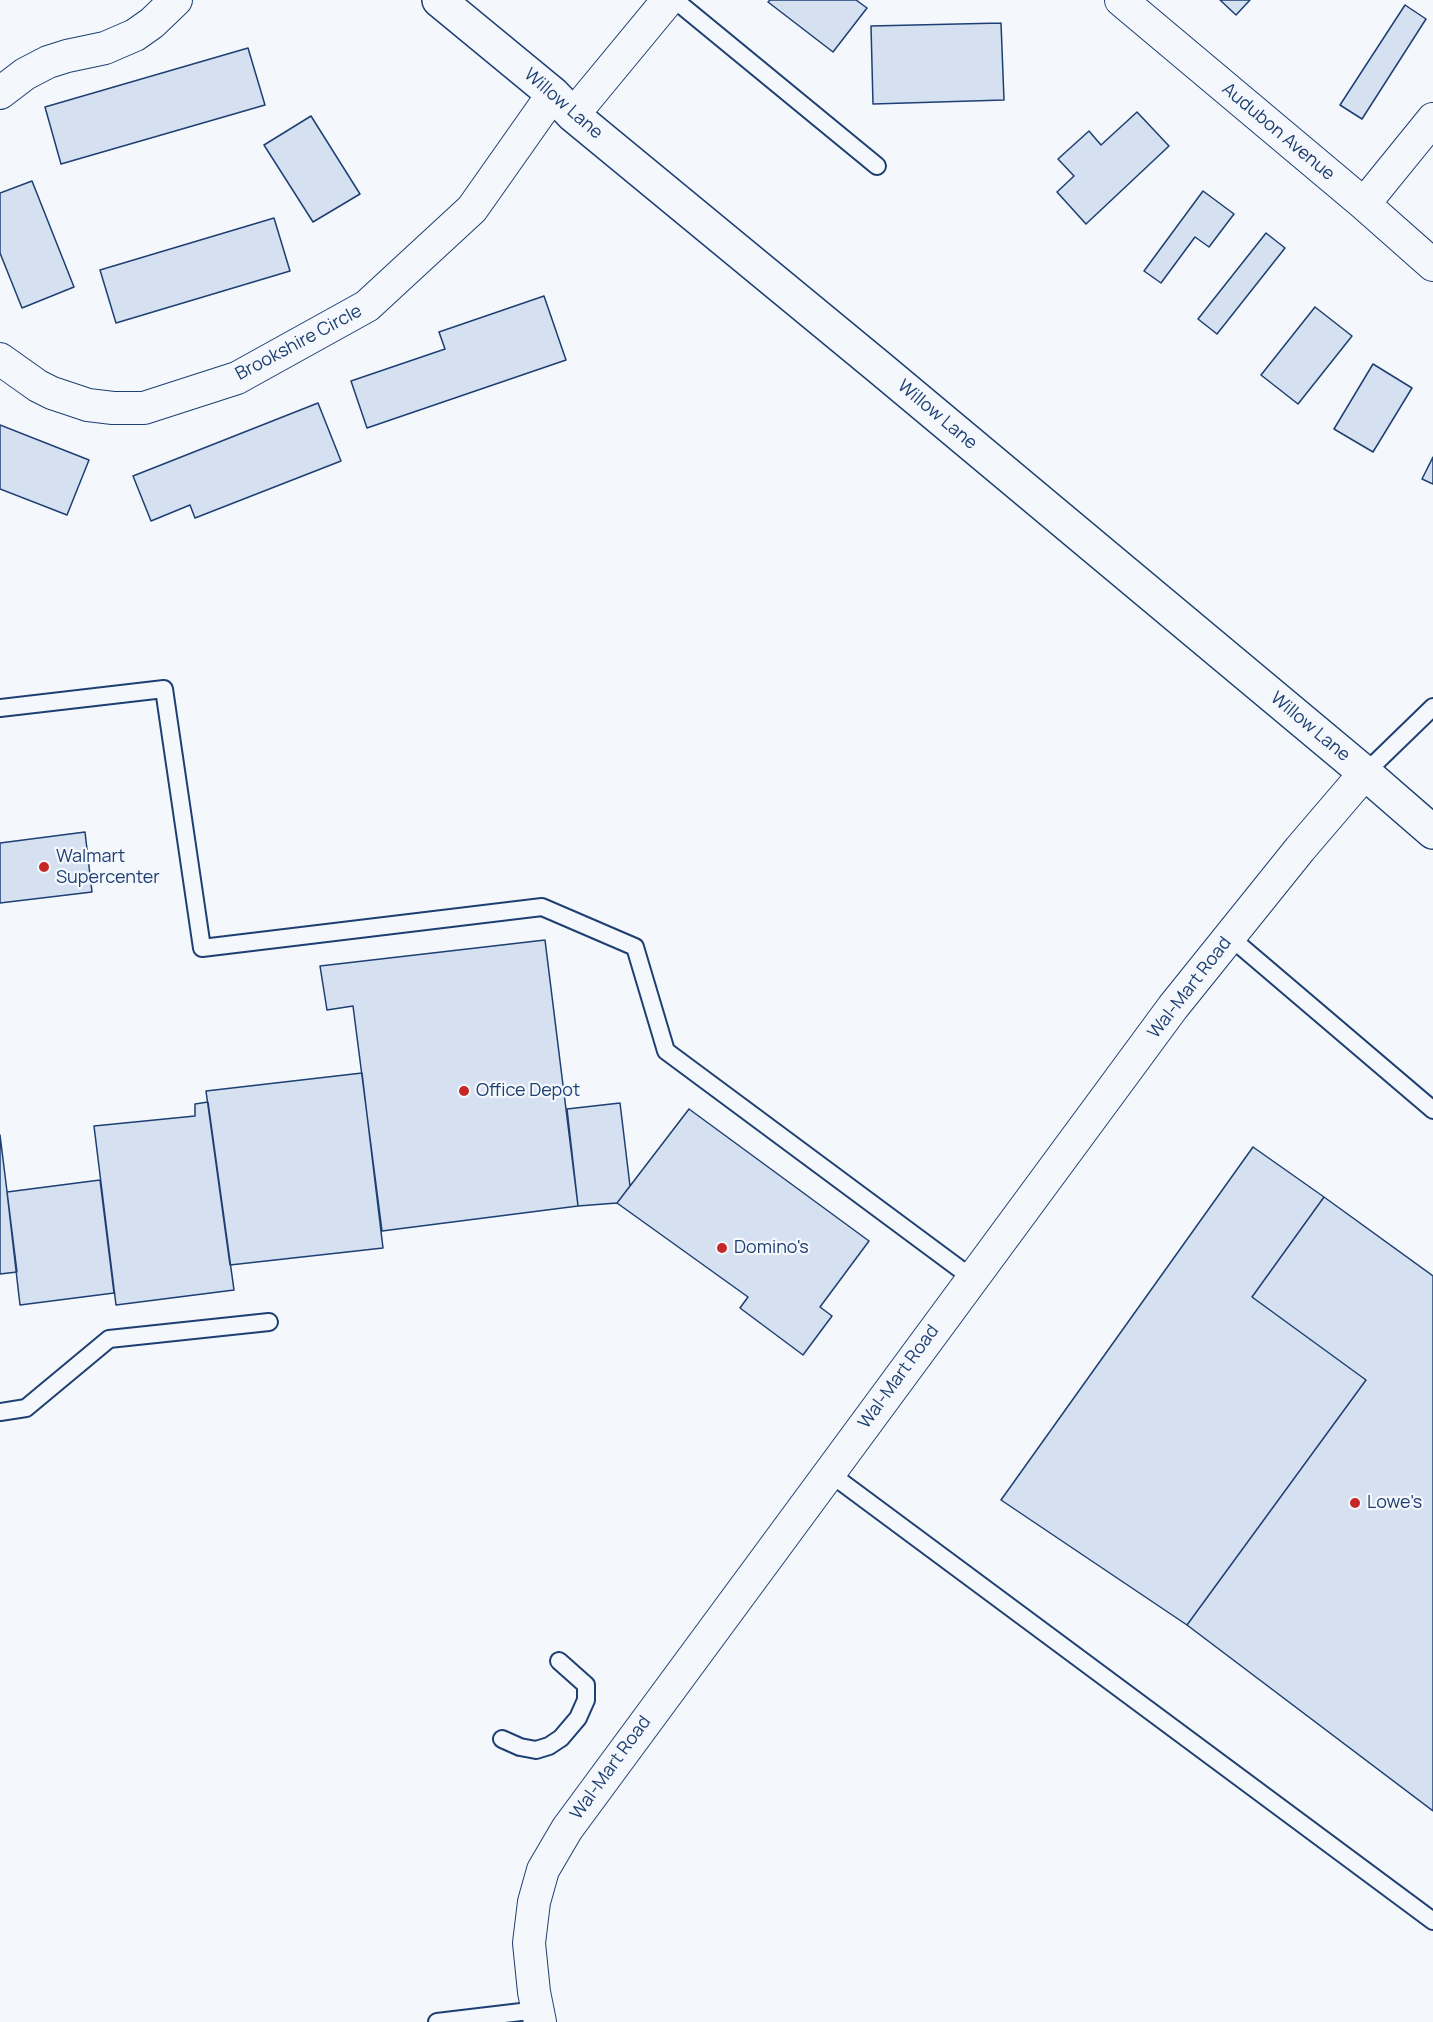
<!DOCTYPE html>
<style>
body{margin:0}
canvas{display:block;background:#f4f7fb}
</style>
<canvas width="1433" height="2022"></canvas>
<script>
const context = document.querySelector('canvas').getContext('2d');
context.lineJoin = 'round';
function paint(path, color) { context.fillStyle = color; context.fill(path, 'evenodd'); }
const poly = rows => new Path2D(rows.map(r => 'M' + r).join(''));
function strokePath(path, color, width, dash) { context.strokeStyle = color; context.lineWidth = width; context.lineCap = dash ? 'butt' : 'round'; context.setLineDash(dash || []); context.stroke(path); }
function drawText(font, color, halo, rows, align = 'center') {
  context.font = font + ' Manrope,sans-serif'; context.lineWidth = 4.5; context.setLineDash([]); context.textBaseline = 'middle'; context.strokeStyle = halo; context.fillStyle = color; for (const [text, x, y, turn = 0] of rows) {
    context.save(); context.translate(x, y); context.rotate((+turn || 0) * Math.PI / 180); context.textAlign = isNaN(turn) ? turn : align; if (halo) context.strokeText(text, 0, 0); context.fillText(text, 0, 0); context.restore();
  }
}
const building = poly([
 [770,0,856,0,867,8,833,52,768,2,770,0],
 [1220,0,1250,0,1236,15,1220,0],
 [1405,5,1426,19,1362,119,1340,105,1405,5],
 [1001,23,1004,100,873,104,871,26,1001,23],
 [248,48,265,105,61,164,45,107,248,48],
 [1137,112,1169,146,1086,224,1057,192,1074,176,1058,159,1089,131,1101,145,1137,112],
 [311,116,360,194,313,222,264,145,311,116],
 [32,181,74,287,22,308,0,253,0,193,32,181],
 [1203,191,1234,214,1209,247,1195,237,1161,283,1144,271,1203,191],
 [274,218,290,271,116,323,100,270,274,218],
 [1266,233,1285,248,1217,334,1198,319,1266,233],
 [544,296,566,360,367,428,351,381,445,349,439,332,544,296],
 [1315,307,1352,336,1298,404,1261,375,1315,307],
 [1373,364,1412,388,1373,452,1334,429,1373,364],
 [318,403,341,461,195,518,190,505,151,521,133,476,318,403],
 [0,425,89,460,67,515,0,489,0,425],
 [1433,457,1433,484,1422,479,1433,457],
 [85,832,92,892,0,903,0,843,85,832],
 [545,940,578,1206,382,1231,353,1006,327,1010,320,966,545,940],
 [362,1073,383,1248,230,1265,206,1091,362,1073],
 [208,1102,234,1290,116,1305,94,1126,195,1116,195,1104,208,1102],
 [620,1103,630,1186,617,1203,578,1206,567,1109,620,1103],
 [689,1109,869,1241,820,1307,832,1316,803,1355,740,1308,748,1297,617,1203,689,1109],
 [0,1135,17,1272,0,1274,0,1135],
 [1253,1147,1324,1197,1252,1297,1366,1380,1187,1625,1001,1500,1253,1147],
 [100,1180,114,1293,20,1305,7,1192,100,1180],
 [1324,1197,1433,1276,1433,1811,1187,1625,1366,1380,1252,1297,1324,1197]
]);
const lane = poly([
 [675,0,877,166],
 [0,708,164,689,202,948,542,907,635,947,666,1051,972,1278],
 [1365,773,1433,707],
 [1230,937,1433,1110],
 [0,1412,26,1408,109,1339,269,1322],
 [828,1472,1433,1921],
 [502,1739,520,1747,536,1750,549,1746,561,1738,578,1718,586,1700,586,1685,559,1661],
 [437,2022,538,2010]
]);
const street = poly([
 [1121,0,1364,204,1433,265],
 [0,93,25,74,48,62,67,56,105,48,135,35,152,23,176,0],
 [573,115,668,0],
 [1364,204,1433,119],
 [0,359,38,386,52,393,88,405,113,408,144,408,237,378,367,306,472,209,553,94],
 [540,2022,534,1992,529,1943,534,1902,543,1870,567,1829,1173,1007,1300,849,1365,773]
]);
const secondary = poly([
 [439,0,553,94,573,115,880,368,1365,773,1433,832]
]);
const markers = [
 [44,867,6,"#c62828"],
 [464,1091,6,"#c62828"],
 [722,1248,6,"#c62828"],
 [1355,1503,6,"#c62828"]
];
const streetNames = [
 ["Willow Lane",563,104,41],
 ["Audubon Avenue",1278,132,40],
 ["Brookshire Circle",299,343,-28],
 ["Willow Lane",937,415,40],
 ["Willow Lane",1310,727,40],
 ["Wal-Mart Road",1190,988,-52],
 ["Wal-Mart Road",899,1377,-54],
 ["Wal-Mart Road",611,1768,-54]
];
const poiNames = [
 ["Walmart",56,857],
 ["Supercenter",56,878],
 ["Office Depot",476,1091],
 ["Domino's",734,1248],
 ["Lowe's",1367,1503]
];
paint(building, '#d5e0f0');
strokePath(building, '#1d3f73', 1.5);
strokePath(lane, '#1d3f73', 20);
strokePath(street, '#1d3f73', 34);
strokePath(secondary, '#1d3f73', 36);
strokePath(lane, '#f4f7fb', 16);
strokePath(street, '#f4f7fb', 32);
strokePath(secondary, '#f4f7fb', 33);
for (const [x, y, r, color] of markers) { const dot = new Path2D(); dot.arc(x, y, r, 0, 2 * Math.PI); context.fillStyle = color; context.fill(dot); strokePath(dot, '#f4f7fb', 2); }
drawText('18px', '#1d3f73', '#f4f7fb', streetNames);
drawText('18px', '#1d3f73', '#f4f7fb', poiNames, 'left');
</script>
